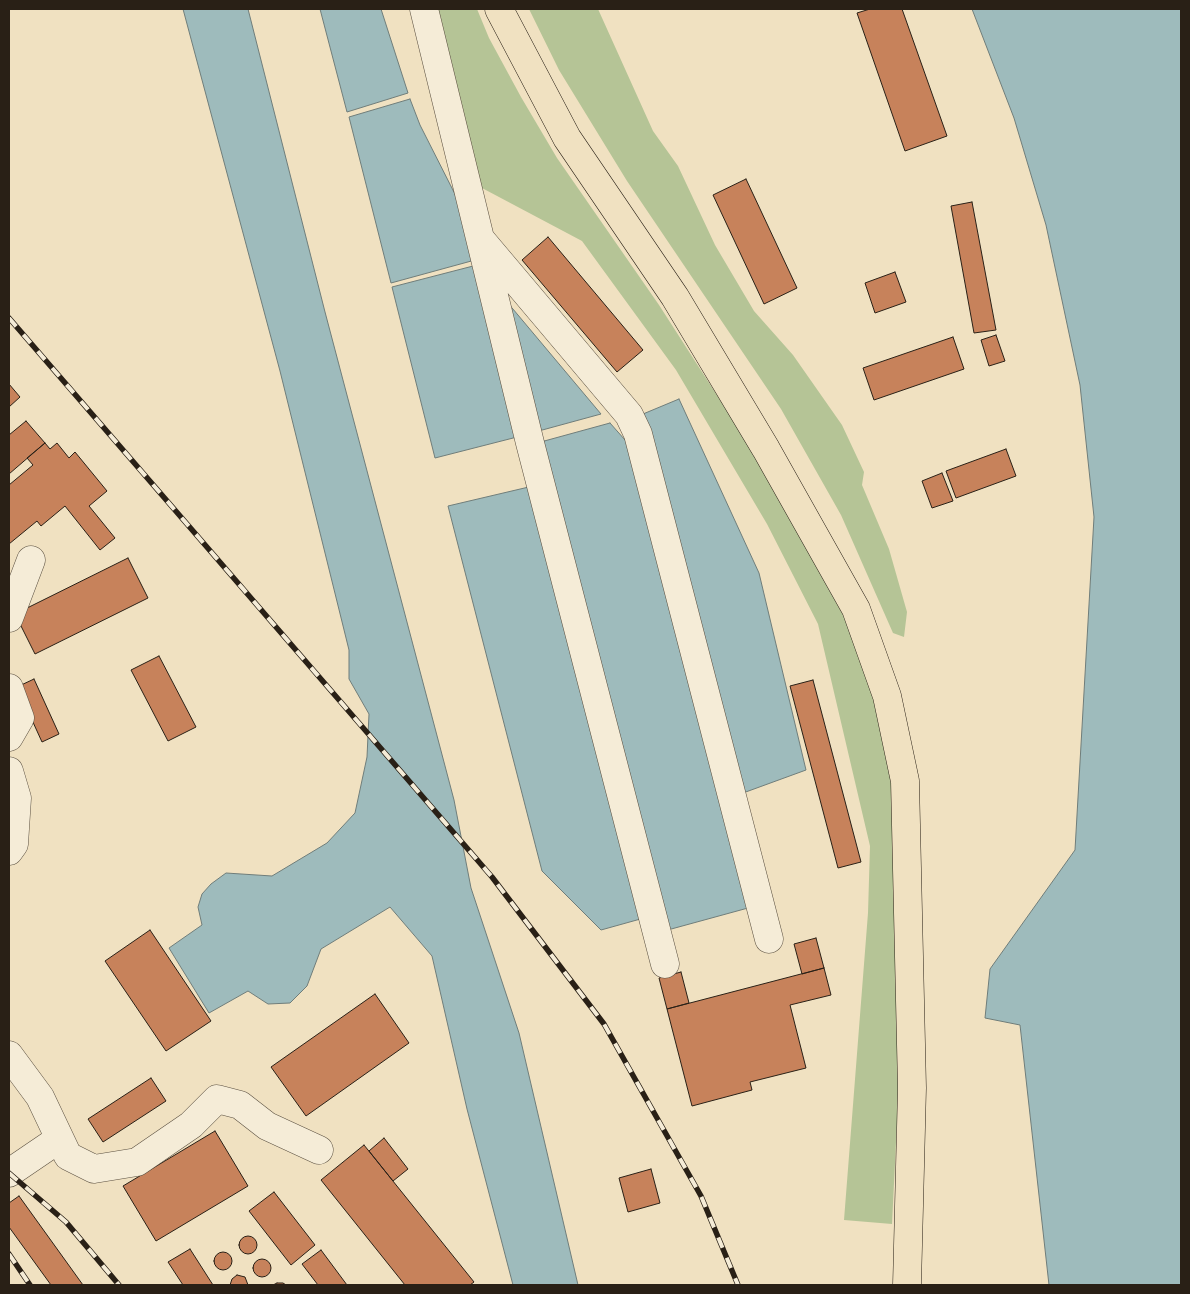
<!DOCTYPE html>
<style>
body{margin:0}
#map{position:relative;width:1190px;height:1294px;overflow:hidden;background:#f0e1c1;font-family:"Old Standard TT",serif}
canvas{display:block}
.frame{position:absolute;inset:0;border:10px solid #292016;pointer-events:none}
</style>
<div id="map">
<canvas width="1190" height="1294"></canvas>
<div class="frame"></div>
</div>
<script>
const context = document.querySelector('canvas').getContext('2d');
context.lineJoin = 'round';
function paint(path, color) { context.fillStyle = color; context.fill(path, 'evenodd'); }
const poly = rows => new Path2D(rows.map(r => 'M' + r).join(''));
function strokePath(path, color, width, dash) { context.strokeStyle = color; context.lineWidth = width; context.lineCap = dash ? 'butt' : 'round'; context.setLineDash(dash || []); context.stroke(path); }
const green = poly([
 [438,9,477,9,489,38,521,97,557,158,659,305,756,456,848,624,876,707,894,786,899,1081,892,1224,844,1220,868,913,870,846,818,624,767,524,676,370,582,241,482,188,442,37],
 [529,9,598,9,653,131,678,166,715,245,754,311,793,355,842,425,864,472,862,485,889,549,907,612,904,637,893,633,841,515,781,409,627,181,559,70]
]);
const water = poly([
 [183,9,248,9,325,312,454,800,471,888,519,1033,578,1285,513,1285,467,1109,432,956,390,907,321,949,307,986,290,1003,268,1004,248,991,209,1013,169,948,202,925,198,907,202,894,211,884,226,873,272,876,327,843,355,813,367,757,369,714,349,679,349,650,280,371,183,9],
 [320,9,381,9,408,93,347,112,320,9],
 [972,9,1181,9,1181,1285,1049,1285,1020,1025,985,1018,990,969,1075,850,1094,517,1080,385,1046,225,1014,118,972,9],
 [410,99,420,125,461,206,475,260,391,283,349,117,410,99],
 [477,265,521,436,435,458,392,287,477,265],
 [497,290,601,414,535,432,497,290],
 [679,399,759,573,806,770,743,793,643,414,679,399],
 [610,423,633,449,748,908,664,931,537,443,610,423],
 [533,486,644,918,601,930,542,871,448,506,533,486]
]);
const building = poly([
 [870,9,902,9,947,136,905,151,857,13,870,9],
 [746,179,797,288,764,304,713,195,746,179],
 [972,202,996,330,974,333,951,206,972,202],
 [548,237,643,350,617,372,522,260,548,237],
 [895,272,906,302,875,313,865,283,895,272],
 [996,335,1005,361,989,366,981,340,996,335],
 [953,337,964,369,874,400,863,368,953,337],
 [9,384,20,397,9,407,9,384],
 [26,421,45,443,9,474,9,435,26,421],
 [45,443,50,449,57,443,69,458,75,452,107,491,89,506,115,538,100,550,65,506,41,526,37,521,9,544,9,485,33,465,27,458,45,443],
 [1006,449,1016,476,956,498,946,471,1006,449],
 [942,473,953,501,932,508,922,481,942,473],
 [128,558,148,598,35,654,15,614,128,558],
 [159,656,196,727,168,741,131,670,159,656],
 [34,679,59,734,42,742,17,687,34,679],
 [813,680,861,862,838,868,790,686,813,680],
 [150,930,211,1021,166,1051,105,961,150,930],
 [816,938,824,968,802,974,794,944,816,938],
 [824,968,831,995,790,1005,806,1068,750,1082,752,1090,692,1106,667,1009,824,968],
 [681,972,689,1003,667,1009,659,978,681,972],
 [375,994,409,1043,306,1116,271,1067,375,994],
 [151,1078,166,1101,103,1142,88,1119,151,1078],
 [215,1131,248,1186,156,1241,123,1186,215,1131],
 [384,1138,408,1169,393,1181,369,1151,384,1138],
 [364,1145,474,1282,470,1285,405,1285,321,1180,364,1145],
 [651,1169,660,1203,628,1212,619,1178,651,1169],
 [274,1192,315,1245,291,1265,249,1211,274,1192],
 [19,1196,83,1285,51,1285,9,1227,9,1203,19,1196],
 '239 1245a9 9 0 1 1 18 0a9 9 0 1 1-18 0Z',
 [190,1249,213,1285,183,1285,168,1262,190,1249],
 [321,1250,347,1285,318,1285,302,1264,321,1250],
 '214 1261a9 9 0 1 1 18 0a9 9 0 1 1-18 0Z',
 '253 1268a9 9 0 1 1 18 0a9 9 0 1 1-18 0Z',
 [237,1275,245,1277,248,1285,230,1285,232,1279,237,1275],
 [277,1283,283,1283,286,1285,273,1285,277,1283]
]);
const minor = poly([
 [424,9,530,443,665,964],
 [483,242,629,415,638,434,769,939],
 [9,618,31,560],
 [9,688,20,718,9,737],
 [9,771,17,798,14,844,9,851],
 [9,1055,40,1097,68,1156,94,1169,137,1162,191,1125,217,1099,240,1105,267,1126,319,1150],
 [9,1173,59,1139]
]);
const major = poly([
 [499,9,567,138,675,297,766,449,856,609,887,696,905,781,912,1088,907,1285]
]);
const rail = poly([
 [9,318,492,877,604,1024,701,1196,738,1285],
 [9,1173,66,1222,119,1285],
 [9,1254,30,1285]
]);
paint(green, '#b5c496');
paint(water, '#9ebbbc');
strokePath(water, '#6f7d7a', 1);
paint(building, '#c7825b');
strokePath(building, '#292016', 1);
strokePath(minor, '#5b5041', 29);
strokePath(major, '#292016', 29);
strokePath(minor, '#f5ecd7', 28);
strokePath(major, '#f0e1c1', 28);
strokePath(rail, '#292016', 5.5);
strokePath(rail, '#f5ecd7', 4, [11]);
</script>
